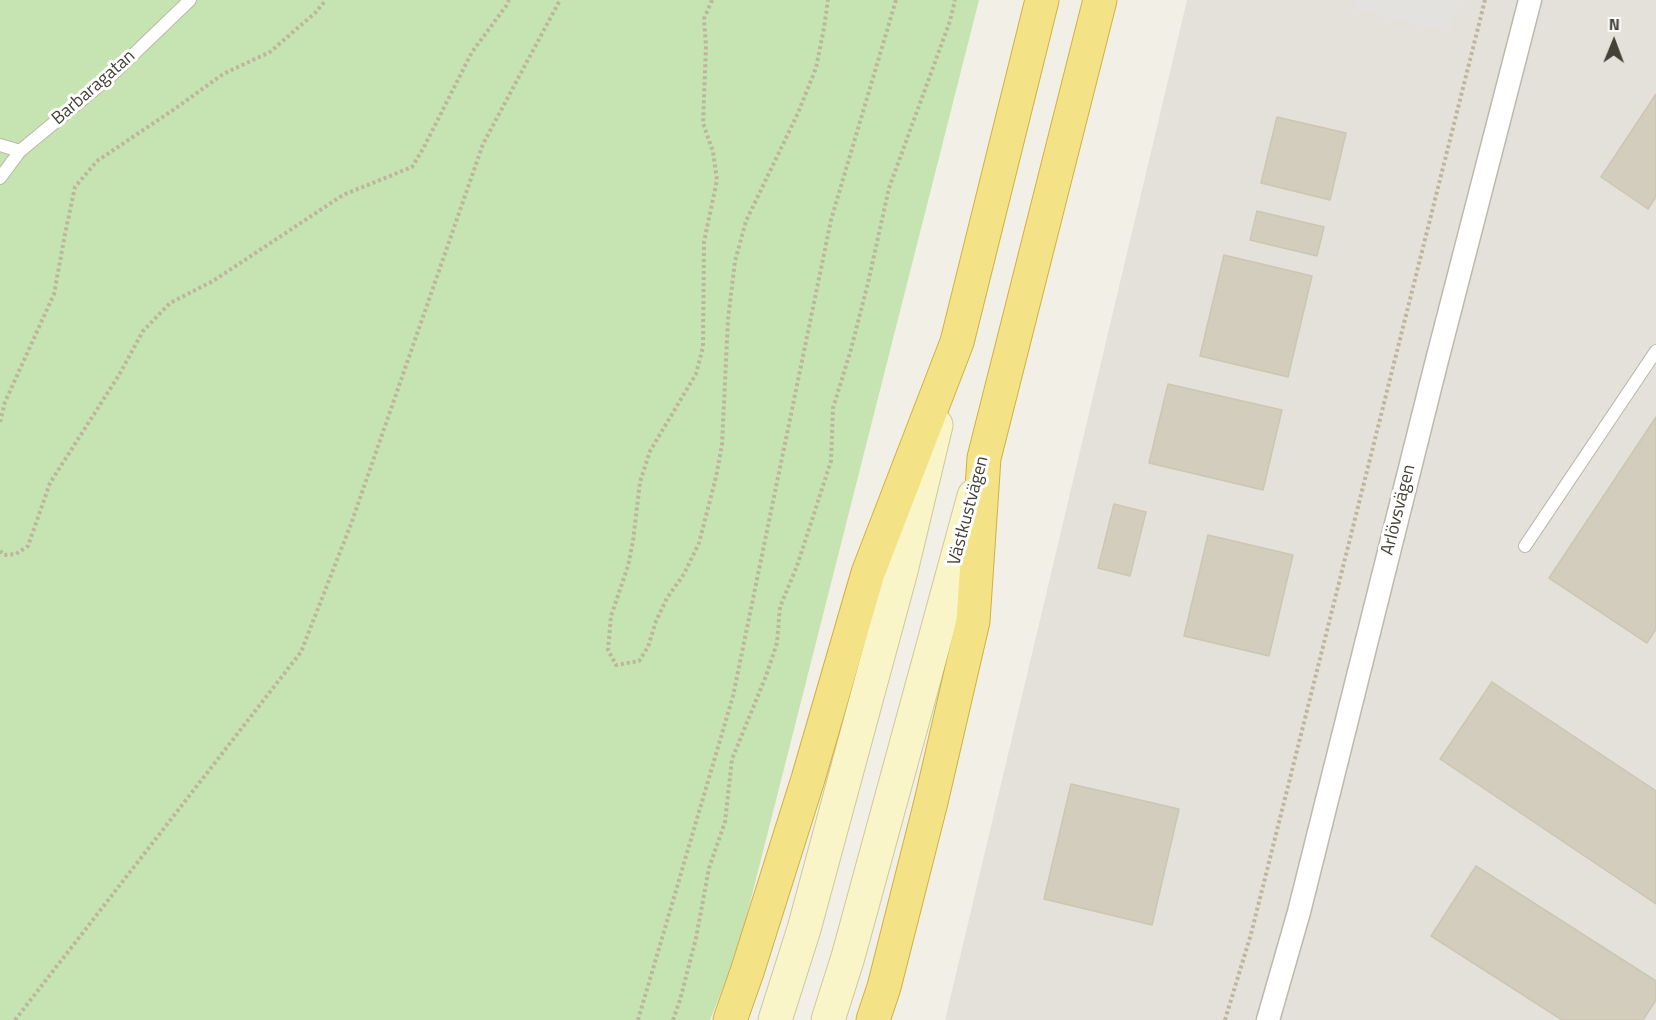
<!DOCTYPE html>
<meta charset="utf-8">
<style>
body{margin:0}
#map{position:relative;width:1656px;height:1020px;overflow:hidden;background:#f2f0e6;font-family:"Titillium Web",sans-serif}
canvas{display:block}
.north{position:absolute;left:1584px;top:12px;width:60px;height:60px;-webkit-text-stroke:4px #fff;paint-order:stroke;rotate:1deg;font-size:16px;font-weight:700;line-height:24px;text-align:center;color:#444136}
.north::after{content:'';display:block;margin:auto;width:21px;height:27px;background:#444136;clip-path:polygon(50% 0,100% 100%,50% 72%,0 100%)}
</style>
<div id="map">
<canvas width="1656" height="1020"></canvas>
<div class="north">N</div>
</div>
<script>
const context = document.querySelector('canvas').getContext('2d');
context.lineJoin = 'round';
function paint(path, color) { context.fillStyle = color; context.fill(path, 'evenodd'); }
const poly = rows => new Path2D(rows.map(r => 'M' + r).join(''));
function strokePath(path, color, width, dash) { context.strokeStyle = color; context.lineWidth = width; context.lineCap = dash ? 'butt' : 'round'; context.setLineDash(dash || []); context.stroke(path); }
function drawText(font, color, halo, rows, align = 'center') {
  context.font = font + ' "Titillium Web",sans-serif'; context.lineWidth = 6; context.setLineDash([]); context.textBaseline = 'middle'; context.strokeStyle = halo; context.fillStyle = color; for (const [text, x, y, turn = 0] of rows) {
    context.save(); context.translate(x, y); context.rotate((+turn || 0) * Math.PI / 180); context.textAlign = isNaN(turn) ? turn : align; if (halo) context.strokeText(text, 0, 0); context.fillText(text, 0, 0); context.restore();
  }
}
const industrial = poly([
 [1187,0,1656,0,1656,1020,945,1020]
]);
const green = poly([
 [0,0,979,0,738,950,710,1020,0,1020]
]);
const parking = poly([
 [1356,0,1458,0,1450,33,1354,9]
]);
const building = poly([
 [1656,94,1656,197,1648,209,1601,177,1656,94],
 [1277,117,1346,133,1330,200,1261,183,1277,117],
 [1257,211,1324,227,1317,256,1250,240,1257,211],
 [1224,255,1312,276,1288,377,1200,356,1224,255],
 [1168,384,1282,410,1263,490,1149,463,1168,384],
 [1656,417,1656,629,1647,643,1549,578,1656,417],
 [1114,504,1146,512,1130,576,1098,568,1114,504],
 [1208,535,1293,555,1269,656,1184,636,1208,535],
 [1492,682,1656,791,1656,904,1440,759,1492,682],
 [1071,784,1179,809,1152,925,1044,899,1071,784],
 [1476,866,1656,981,1656,1000,1643,1020,1562,1020,1431,936,1476,866]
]);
const path = poly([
 [712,0,704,19,706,46,703,123,713,152,717,180,704,242,703,347,696,374,650,451,640,482,633,541,628,566,611,616,608,650,616,665,639,661,648,647,656,621,667,598,684,574,699,543,716,477,722,445,728,319,735,261,746,221,798,113,816,68,824,28,828,0],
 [0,422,5,402,54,294,65,234,75,187,97,161,176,108,223,74,270,52,315,13,326,0],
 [0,551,4,555,16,554,28,546,50,483,119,375,143,331,170,303,213,281,343,195,412,167,423,149,472,52,506,6,509,0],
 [15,1020,301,652,351,524,483,144,560,0],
 [638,1020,733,696,831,220,896,0],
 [673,1020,680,1000,696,938,709,868,725,822,732,759,766,676,777,643,780,607,797,566,831,461,833,408,850,353,868,283,889,188,950,21,955,0],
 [1225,1020,1251,934,1485,0]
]);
const service = poly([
 [0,145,20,151],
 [0,178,20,151,112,75,190,0],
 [1525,546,1656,351]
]);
const minor = poly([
 [1268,1020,1299,912,1435,368,1530,0]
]);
const secondary = poly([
 [775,1020,804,929,901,571,936,425],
 [828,1020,848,957,974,496]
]);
const trunk = poly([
 [730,1020,747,972,808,779,868,573,957,342,1042,0],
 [873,1020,884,987,931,802,973,621,984,458,1100,0]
]);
const streetNames = [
 ["Barbaragatan",94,88,-41],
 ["Arlövsvägen",1399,510,-76],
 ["Västkustvägen",969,511,-75]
];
paint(industrial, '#e4e1db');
paint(green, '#c6e3b2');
paint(parking, '#e3e2de');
paint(building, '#d2cdbd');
strokePath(building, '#cdc6b0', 1.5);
strokePath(service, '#bcb9aa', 14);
strokePath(minor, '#bcb9aa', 25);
strokePath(secondary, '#cec899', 35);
strokePath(trunk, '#d1b141', 35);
strokePath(path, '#bdb69c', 4, [3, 3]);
strokePath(service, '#fff', 12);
strokePath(minor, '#fff', 22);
strokePath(secondary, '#faf5c8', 33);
strokePath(trunk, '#f4e286', 33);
drawText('18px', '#444136', '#fff', streetNames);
</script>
